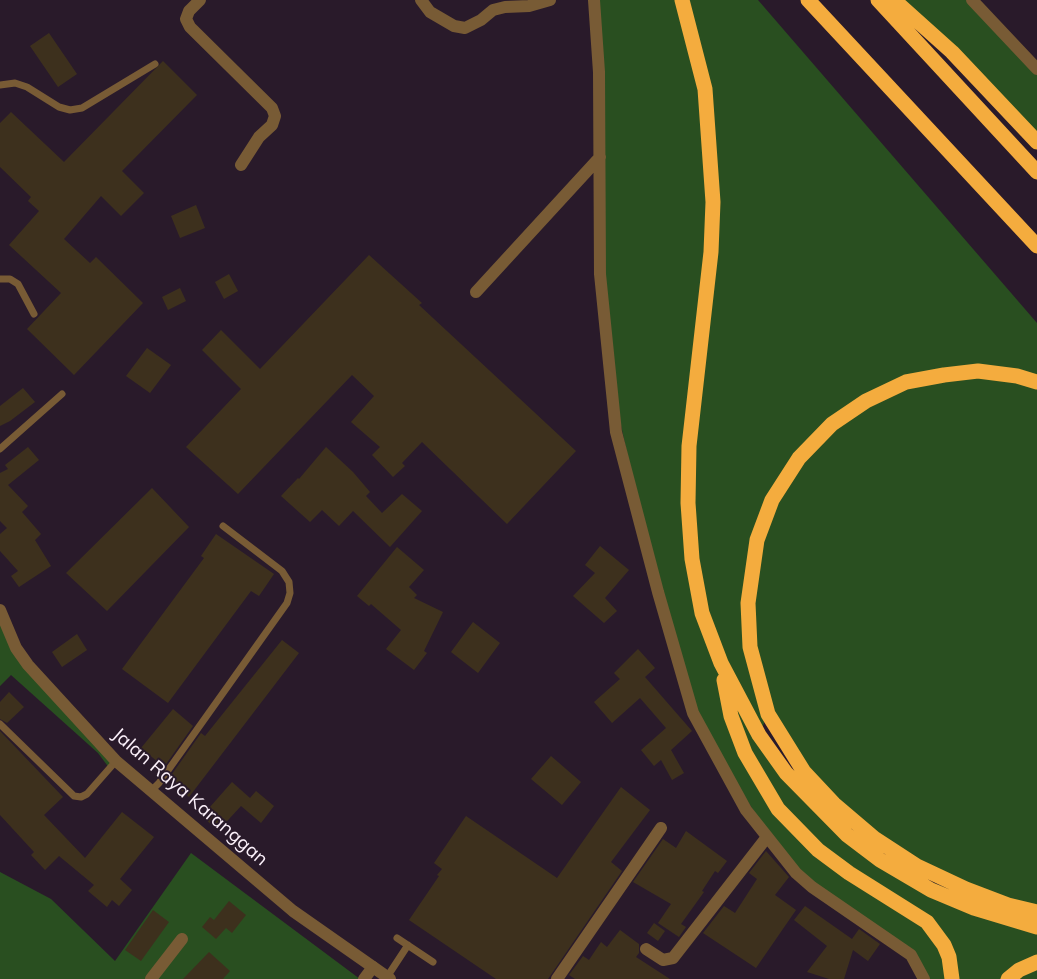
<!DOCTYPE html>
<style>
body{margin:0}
canvas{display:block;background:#291a2a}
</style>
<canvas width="1037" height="979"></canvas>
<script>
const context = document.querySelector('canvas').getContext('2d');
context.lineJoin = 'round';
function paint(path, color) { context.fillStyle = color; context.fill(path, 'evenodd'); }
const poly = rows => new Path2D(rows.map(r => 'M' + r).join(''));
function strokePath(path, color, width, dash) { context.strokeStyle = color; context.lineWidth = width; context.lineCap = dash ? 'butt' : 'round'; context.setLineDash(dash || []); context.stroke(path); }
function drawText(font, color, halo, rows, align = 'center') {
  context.font = font + ' Mulish,sans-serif'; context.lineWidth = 4; context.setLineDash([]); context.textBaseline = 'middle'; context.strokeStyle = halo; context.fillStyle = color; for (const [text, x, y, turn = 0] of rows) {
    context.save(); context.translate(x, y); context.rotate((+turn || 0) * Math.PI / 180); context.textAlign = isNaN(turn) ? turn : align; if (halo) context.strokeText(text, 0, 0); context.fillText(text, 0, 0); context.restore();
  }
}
const green = poly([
 [594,0,758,0,1037,323,1037,912,966,889,834,804,768,714,759,735,880,860,1037,927,1037,979,924,979,911,955,839,905,781,855,693,713,658,592,610,376],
 [894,0,972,0,1037,69,1037,142],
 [0,610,16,648,116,761,110,769,98,753,11,675,0,686],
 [191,853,360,979,0,979,0,872,51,899,115,961]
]);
const building = poly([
 [49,33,77,74,58,87,30,46],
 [163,61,197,95,122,171,144,193,121,216,101,196,64,239,90,263,96,257,143,303,74,375,27,329,61,293,9,245,39,211,28,201,31,197,0,167,0,123,11,112,64,162],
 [196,205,205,228,180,238,171,216],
 [369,255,422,303,419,305,576,451,507,524,422,442,402,463,405,466,393,477,372,455,380,447,351,422,374,396,352,375,238,494,186,447,241,389,202,350,221,330,260,369],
 [229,274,238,291,224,299,215,282],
 [180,288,186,301,168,310,162,297],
 [147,348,171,365,150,393,126,376],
 [23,388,35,402,10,421,0,426,0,406],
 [28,447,39,460,8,485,28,506,22,512,41,534,35,540,51,566,19,587,11,576,18,571,0,551,0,534,7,528,0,521,0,473,8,469,5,465],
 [326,447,353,472,370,492,366,496,382,513,402,494,422,511,390,547,353,511,339,526,322,510,310,522,281,496,298,478,299,479],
 [152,488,189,527,107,611,66,573],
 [216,534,274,574,259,596,251,591,168,703,122,669,204,558,201,556],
 [600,546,629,570,605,598,617,611,604,623,573,596,595,573,585,565],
 [397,547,424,570,409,587,417,595,414,598,443,612,424,651,427,653,414,670,386,649,401,630,371,604,369,606,357,596],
 [473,622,500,643,478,673,451,652],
 [77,634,87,650,62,667,52,652],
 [282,640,299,653,189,797,170,781,174,775,172,774,201,733,205,736],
 [638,649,655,668,645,677,692,731,671,750,684,773,672,780,661,760,654,766,641,750,666,728,640,698,612,723,594,702,620,679,614,673],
 [9,692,24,707,7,723,0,719,0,702],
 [173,709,193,726,164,767,141,748],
 [0,731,63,797,44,815,85,858,122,812,154,837,120,879,132,890,119,906,112,900,107,907,88,891,94,885,59,856,45,870,31,855,34,852,0,815],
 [551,756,581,782,562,805,531,779],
 [232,782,250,798,256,791,274,806,261,823,241,806,218,831,202,816],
 [621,787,650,810,611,862,622,871,548,979,496,979,409,920,439,876,437,875,442,869,434,863,466,816,557,878],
 [686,831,727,861,718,873,715,871,702,891,704,892,681,924,686,927,679,937,658,923,671,904,633,882,663,839,676,848],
 [766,851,789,877,775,895,796,910,756,968,703,933,724,906,735,913,757,879,749,873],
 [229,901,246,915,232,933,226,928,216,939,202,927,210,917,214,920],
 [805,906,852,939,859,929,880,944,868,961,853,950,844,979,829,979,807,972,827,946,794,920],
 [153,910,169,922,141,961,125,950],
 [654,923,665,931,658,941,647,933],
 [620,930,639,944,639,953,636,957,670,979,575,979,569,975,583,956,589,960,601,942,607,947],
 [209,952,230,971,223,979,183,979]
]);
const service = poly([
 [0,85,15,83,27,87,59,107,70,110,82,108,155,64],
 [0,279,10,279,18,284,34,314],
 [0,449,62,394],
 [0,724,74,796,81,797,87,794,116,761],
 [151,791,159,783,287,603,290,593,289,582,282,571,223,526],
 [397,938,433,962],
 [387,977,408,945]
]);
const minor = poly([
 [200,0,189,11,186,19,190,27,272,108,275,116,272,125,259,137,241,165],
 [421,0,430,12,454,26,465,28,481,20,493,10,505,7,529,6,550,0],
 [594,0,599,72,600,274,616,432,658,592,693,713,746,810,796,873,812,887,911,955,924,979],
 [972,0,1037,69],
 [476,292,600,157],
 [646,949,663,960,673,958,767,837],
 [151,979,182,939],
 [364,979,373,967],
 [557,979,661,828]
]);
const tertiary = poly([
 [0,610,16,648,28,665,116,761,293,911,390,979]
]);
const motorway = poly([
 [682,0,705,89,713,202,711,252,689,446,688,503,692,559,702,613,721,663,759,735,786,773,847,835,880,860,931,890,974,908,1037,927],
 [808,0,1037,246],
 [878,0,1037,172],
 [894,0,952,52,1037,142],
 [1037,382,1017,376,978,371,944,375,906,382,866,401,832,424,799,458,772,500,757,540,748,603,750,647,768,714,804,772,834,804,874,838,917,866,966,889,1008,905,1037,912],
 [724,680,731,716,745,753,778,809,818,850,849,873,927,922,944,945,949,957,952,979],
 [1008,979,1019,970,1037,962]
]);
const streetNames = [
 ["Jalan Raya Karanggan",190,797,41]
];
paint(green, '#294f20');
paint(building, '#3d301d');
strokePath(service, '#785b35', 7);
strokePath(minor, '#785b35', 12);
strokePath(tertiary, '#785b35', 12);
strokePath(motorway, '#f4ac3e', 15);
drawText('19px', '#fbf0fa', '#291a2a', streetNames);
</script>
